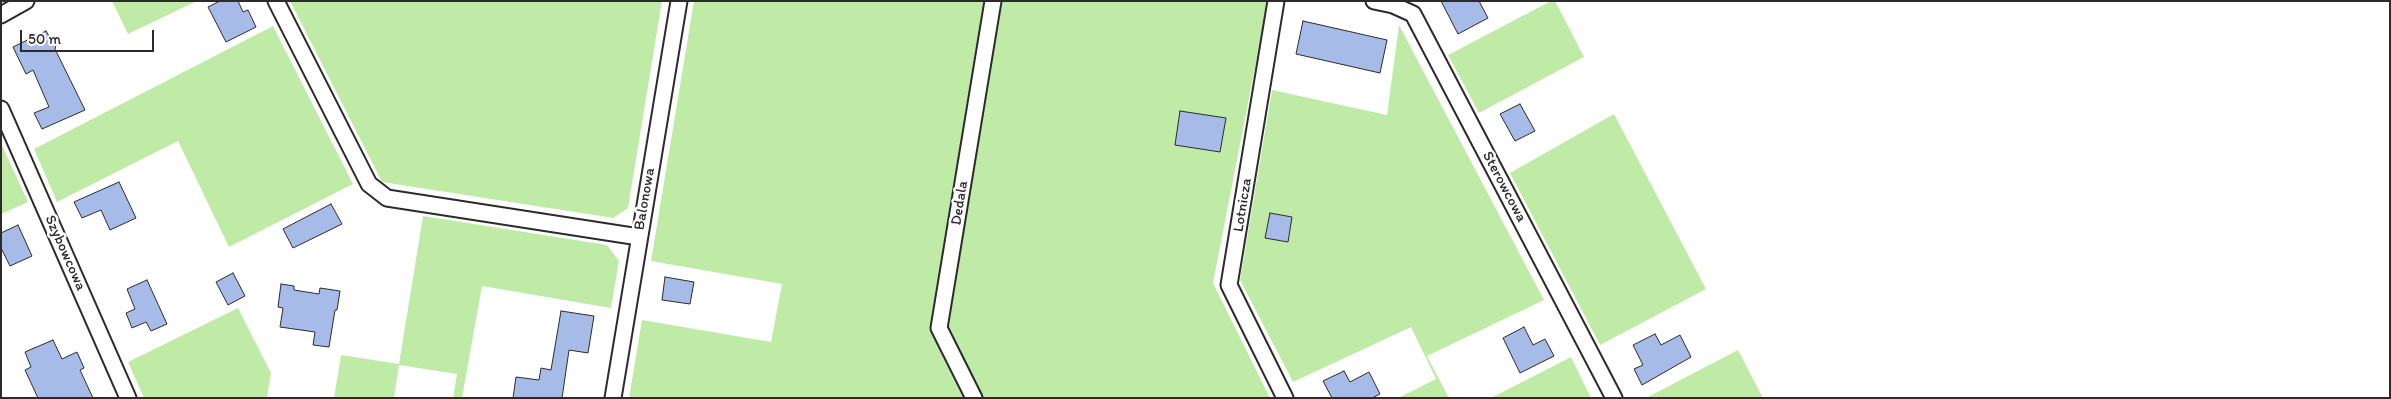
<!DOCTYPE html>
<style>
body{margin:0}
#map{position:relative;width:2391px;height:399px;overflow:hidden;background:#fff;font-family:Itim,sans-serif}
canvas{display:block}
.frame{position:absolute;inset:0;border:2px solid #2b2b2b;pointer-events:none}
.scale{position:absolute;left:20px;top:30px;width:134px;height:22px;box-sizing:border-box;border:2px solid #2b2b2b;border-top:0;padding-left:6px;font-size:15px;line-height:18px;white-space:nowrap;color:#2b2b2b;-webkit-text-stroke:4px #fff;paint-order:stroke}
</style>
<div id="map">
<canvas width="2391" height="399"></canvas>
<div class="frame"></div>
<div class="scale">50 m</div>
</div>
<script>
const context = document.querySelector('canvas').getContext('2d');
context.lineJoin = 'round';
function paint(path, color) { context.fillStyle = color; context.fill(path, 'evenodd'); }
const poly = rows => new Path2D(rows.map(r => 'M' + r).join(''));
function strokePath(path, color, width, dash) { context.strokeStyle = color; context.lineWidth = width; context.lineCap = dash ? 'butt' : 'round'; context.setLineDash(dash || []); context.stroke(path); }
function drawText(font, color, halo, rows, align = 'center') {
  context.font = font + ' Itim,sans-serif'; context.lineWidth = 5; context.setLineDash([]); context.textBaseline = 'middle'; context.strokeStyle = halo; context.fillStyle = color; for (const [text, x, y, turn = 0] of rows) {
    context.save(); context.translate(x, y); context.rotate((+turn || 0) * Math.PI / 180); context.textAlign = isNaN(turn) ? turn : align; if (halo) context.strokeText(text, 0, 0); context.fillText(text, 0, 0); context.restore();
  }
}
const green = poly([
 [112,1,197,1,128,34],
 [290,1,662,1,628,208,613,218,382,182],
 [694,1,985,1,932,331,965,398,629,398,642,320,771,342,782,284,651,261],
 [1002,1,1268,1,1213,283,1270,398,983,398,949,334,947,318],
 [1551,1,1555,1,1584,57,1479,113,1448,55],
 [1399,25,1544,300,1427,356,1449,398,1398,398,1436,379,1411,327,1293,382,1240,280,1272,90,1387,115],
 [273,26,353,184,229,247,178,141,57,202,34,149],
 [1614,114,1706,289,1600,345,1510,173],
 [1,143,28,202,1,214],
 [423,216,607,245,619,261,611,308,482,286,462,398,453,398,457,374,399,365,394,398,334,398,341,355,399,364],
 [238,308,271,373,267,398,144,398,128,362],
 [1738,350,1763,398,1646,398],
 [1571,357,1591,398,1491,398]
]);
const building = poly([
 [220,1,238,1,243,12,248,10,256,27,226,42,208,7,220,1],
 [1441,1,1479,1,1488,18,1458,34,1441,1],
 [1303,21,1387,40,1380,73,1296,54,1303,21],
 [46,31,49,36,53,38,56,45,55,49,85,110,42,129,34,113,49,107,33,70,26,74,13,47,46,31],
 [1520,104,1535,131,1515,141,1500,114,1520,104],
 [1180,111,1226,118,1220,152,1175,145,1180,111],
 [119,182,136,218,110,230,101,210,82,218,74,202,119,182],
 [331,204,342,224,293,248,283,229,331,204],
 [1270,213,1292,217,1288,242,1265,238,1270,213],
 [18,225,32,256,10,266,1,248,1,233,18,225],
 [233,273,245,296,228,305,216,282,233,273],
 [665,277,694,282,690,304,662,300,665,277],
 [147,280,167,324,151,331,146,322,132,328,126,313,135,309,127,289,147,280],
 [281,284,294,286,294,290,319,294,320,288,340,291,337,310,335,310,329,347,313,345,315,332,280,327,283,308,278,307,281,284],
 [561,311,594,316,588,353,569,350,562,398,513,398,516,377,539,380,541,368,551,370,561,311],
 [1524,327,1533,345,1545,339,1554,356,1520,373,1503,338,1524,327],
 [1655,334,1661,345,1680,335,1691,357,1642,385,1634,369,1643,365,1633,345,1655,334],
 [53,340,62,359,77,352,84,368,80,370,93,398,38,398,25,370,31,367,25,352,53,340],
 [1344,371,1350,382,1369,372,1380,394,1372,398,1332,398,1323,381,1344,371]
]);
const street = poly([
 [276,1,369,184,387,198,639,237],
 [1276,1,1229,285,1285,398],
 [1374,1,1393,5,1413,14,1614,398],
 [1,15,26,1],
 [1,109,128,398],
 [613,398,679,1],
 [974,398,939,328,993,1]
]);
const streetNames = [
 ["Sterowcowa",1504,187,62],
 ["Balonowa",645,199,-80],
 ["Dedala",960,203,-81],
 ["Lotnicza",1243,205,-81],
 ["Szybowcowa",65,253,66]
];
paint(green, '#c0eba7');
paint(building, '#a7bbe9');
strokePath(building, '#2b2b2b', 1);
strokePath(street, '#2b2b2b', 19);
strokePath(street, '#fff', 15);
drawText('15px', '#2b2b2b', '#fff', streetNames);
</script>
